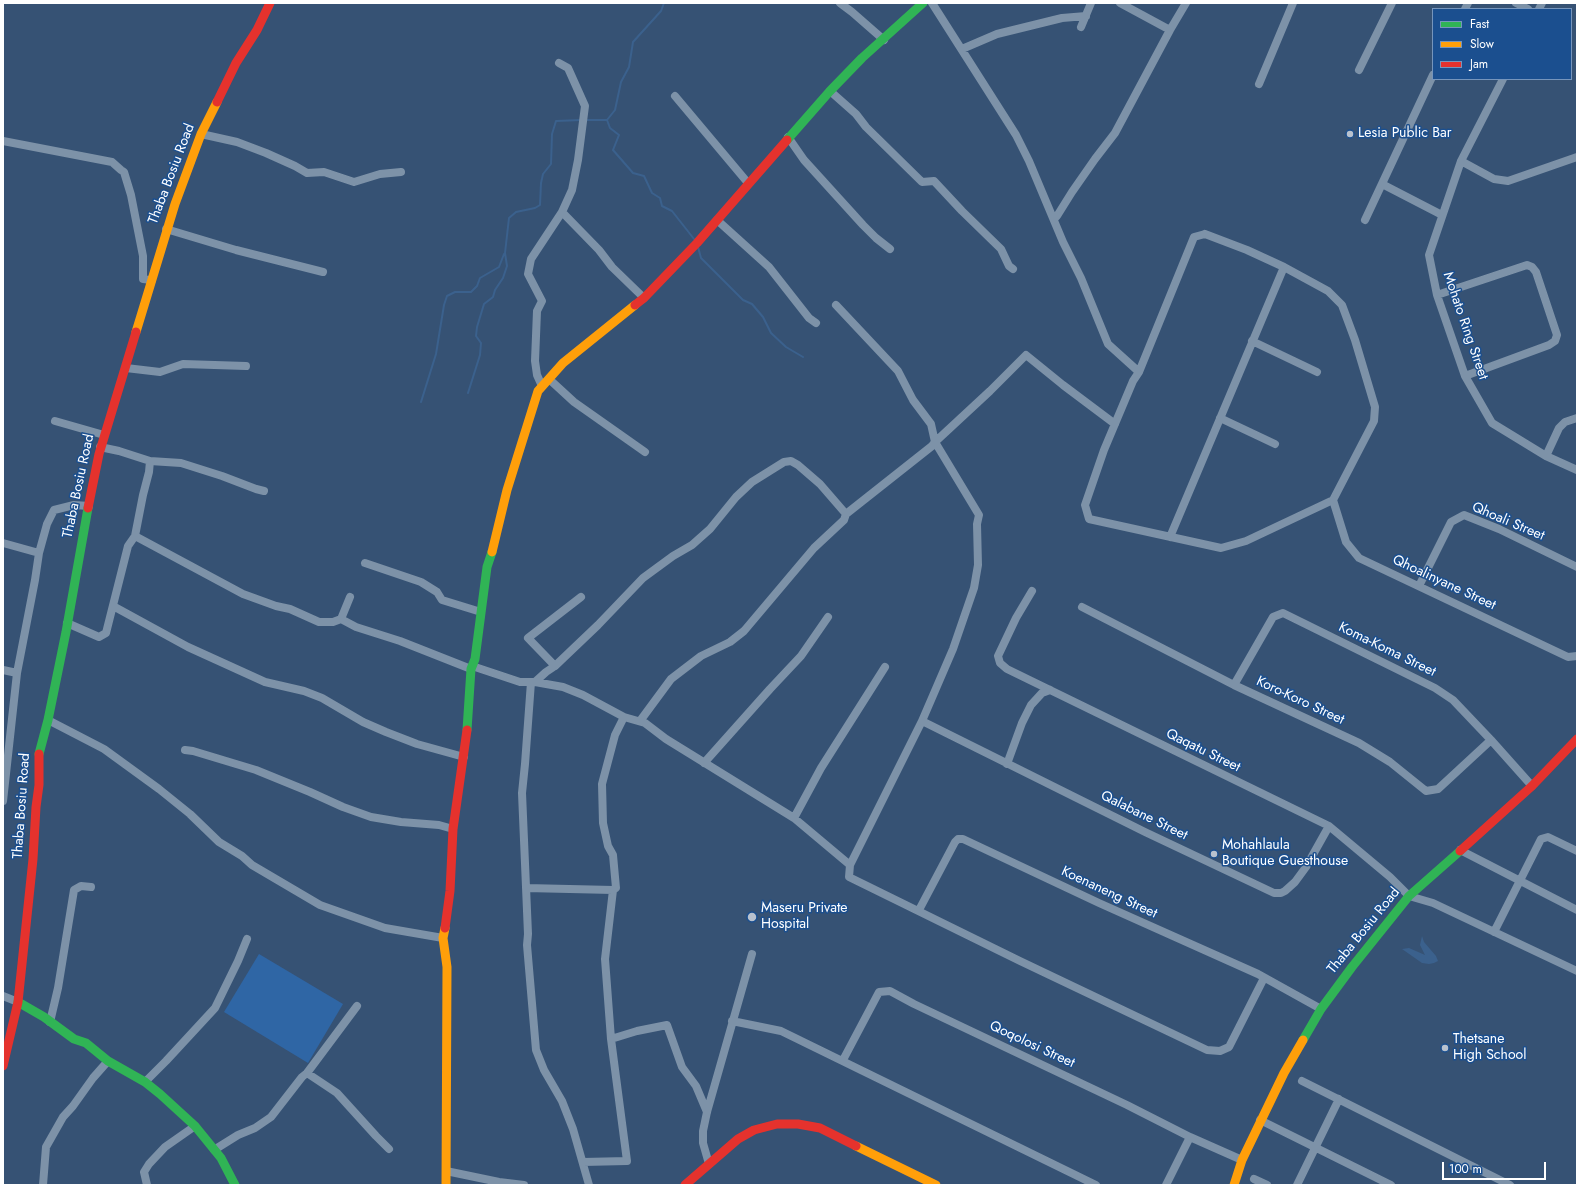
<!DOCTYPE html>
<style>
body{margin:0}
#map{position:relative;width:1580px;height:1188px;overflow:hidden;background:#365274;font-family:Jost,sans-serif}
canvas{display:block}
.frame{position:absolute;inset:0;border:4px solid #fff;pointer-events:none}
.legend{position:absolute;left:1432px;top:8px;width:140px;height:72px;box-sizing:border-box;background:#1b4f8f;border:1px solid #7695bc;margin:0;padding:5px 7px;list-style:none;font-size:12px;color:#fff}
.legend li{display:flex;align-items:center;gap:8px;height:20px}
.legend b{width:20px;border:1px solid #7695bc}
.scale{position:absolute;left:1442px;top:1162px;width:104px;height:18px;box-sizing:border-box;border:2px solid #fff;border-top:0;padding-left:5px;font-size:12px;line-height:14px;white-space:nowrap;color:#fff;-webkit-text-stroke:3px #1b4f8f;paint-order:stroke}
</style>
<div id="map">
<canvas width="1580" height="1188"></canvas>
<div class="frame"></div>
<ul class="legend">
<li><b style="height:5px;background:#30b455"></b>Fast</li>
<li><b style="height:5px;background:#ff9f0a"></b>Slow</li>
<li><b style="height:5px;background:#e5322d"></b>Jam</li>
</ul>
<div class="scale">100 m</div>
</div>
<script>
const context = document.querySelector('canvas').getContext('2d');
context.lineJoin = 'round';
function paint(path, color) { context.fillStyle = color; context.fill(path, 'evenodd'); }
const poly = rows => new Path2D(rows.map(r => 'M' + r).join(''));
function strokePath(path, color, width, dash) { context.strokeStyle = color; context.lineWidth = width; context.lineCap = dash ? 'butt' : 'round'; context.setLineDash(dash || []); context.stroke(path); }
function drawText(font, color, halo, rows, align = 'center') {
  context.font = font + ' Jost,sans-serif'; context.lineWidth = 3; context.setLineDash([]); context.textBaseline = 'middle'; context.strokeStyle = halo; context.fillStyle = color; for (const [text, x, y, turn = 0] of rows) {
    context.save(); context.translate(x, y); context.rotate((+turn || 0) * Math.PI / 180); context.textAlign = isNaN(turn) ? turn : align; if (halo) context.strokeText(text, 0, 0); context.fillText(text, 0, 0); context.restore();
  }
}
const green = poly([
 [259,954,343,1004,308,1063,224,1012]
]);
const water = poly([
 [1422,936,1424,942,1436,956,1438,961,1434,963,1429,964,1422,963,1402,949,1409,948,1425,955,1420,945]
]);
const stream = poly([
 [664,3,661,11,633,42,629,67,621,82,615,110,607,120,610,128,619,135,613,150,633,173,644,176,652,193,660,198,662,206,672,211,694,239],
 [585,120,607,120],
 [698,247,701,258,743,300,752,304,763,317,771,333,786,347,803,357],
 [468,393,480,355,481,343,476,336,477,327,484,304,493,297,495,290,503,278,507,266,505,253,509,218,516,212,535,208,540,205,541,183,543,174,551,164,552,134,556,121,581,120],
 [421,402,436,354,444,305,447,296,455,292,471,292,477,286,480,278,499,267,504,254]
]);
const street = poly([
 [840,3,852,12,884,40],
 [932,3,1016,135,1029,161,1063,242,1081,278,1108,344,1139,372],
 [1120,3,1170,30],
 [1516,3,1528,9],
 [1465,9,1468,3],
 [1539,9,1542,3],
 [1081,27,1091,3],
 [962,49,997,34,1062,18,1086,16],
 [1359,70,1392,3],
 [1503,79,1461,161,1429,255,1437,295,1465,376,1492,423,1546,456,1577,470],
 [1259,84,1293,3],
 [830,91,856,114,866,127,922,182,934,181,962,211,1001,249,1009,266,1013,269],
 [675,96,748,183],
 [201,134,237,142,266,153,295,166,307,173,324,172,354,182,380,174,401,172],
 [788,137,804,160,863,225,876,238,890,249],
 [3,141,112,162,121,170,124,172,131,195,143,256,143,279,152,280],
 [1461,161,1494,179,1508,181,1577,157],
 [1382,184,1442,215],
 [562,212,599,250,612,267,644,298],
 [1054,219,1057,216,1072,192,1095,159,1115,133,1170,30,1186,3],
 [717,220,769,267,809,318,816,323],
 [1365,220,1433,75],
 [166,229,236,250,323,272],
 [1205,234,1247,250,1284,267,1328,291,1342,305,1355,340,1375,407,1374,421,1333,500,1246,541,1221,548,1089,519,1085,505,1104,450,1133,381,1139,372,1194,237,1205,234],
 [1437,295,1527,265,1532,267,1536,272,1557,335,1555,341,1549,345,1465,376],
 [836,305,898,371,913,400,931,424,935,442,979,515,977,524,978,565,974,588,953,649,922,721,850,865],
 [1252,341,1317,372],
 [126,368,160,372,183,364,246,366],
 [549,379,574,402,645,452],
 [542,386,537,375,535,361,537,311,542,301,528,274,531,259,562,212,572,190,578,160,585,106,568,68,559,63],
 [1220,418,1275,444],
 [55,421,104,435],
 [100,447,119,451,150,461,181,463,222,476,256,489,264,491],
 [1546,456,1559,428,1565,422,1577,418],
 [1333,500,1346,542,1359,558,1568,657,1577,656],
 [135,536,143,495,149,472,150,461],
 [1170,537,1284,267],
 [3,543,39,553],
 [365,563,421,582,437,592,442,600,481,612],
 [1419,586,1451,522,1464,515,1499,529,1577,567],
 [1032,591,1016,618,998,656,1000,663,1007,669,1329,826,1390,877,1409,896,1433,903,1577,971],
 [113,606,188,647,265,682,304,691,322,698,363,722,386,732,417,744,464,757],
 [1082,607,1234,685,1359,743,1390,762,1426,791,1438,789,1491,740],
 [341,619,350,597],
 [67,623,99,637,106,633,128,546,135,536,243,594,276,606,290,609,319,622,333,622,341,619,356,627,400,641,471,669],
 [472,666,520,682,535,682,563,687,583,695,624,717,645,723,666,739,794,818,821,768,885,667],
 [555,666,528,638,581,597],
 [3,670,17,673],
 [531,682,525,764,522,793,528,934,527,945,536,1050,544,1070,562,1101,573,1129,589,1185],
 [535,682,546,672,555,666,598,625,643,578,673,556,692,545,710,529,736,497,752,482,784,462,791,461,798,465,820,484,846,514,932,446,935,442,990,391,1026,355,1063,385,1115,424],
 [1234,685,1273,617,1283,613,1435,688,1453,700,1491,740,1532,786],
 [48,720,104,749,159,789,190,814,219,842,242,856,252,865,320,905,385,928,443,938],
 [640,721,671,679,701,656,730,642,744,631,814,548,844,520,846,514],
 [922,721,1145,832,1274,893,1281,893,1285,891,1295,882,1306,867,1329,826],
 [185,750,193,751,256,770,310,792,343,807,371,817,401,822,439,825,453,829],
 [704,763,770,689,801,656,828,617],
 [1007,764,1022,723,1031,705,1042,693,1050,690],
 [3,801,17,673,35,580,39,553,47,524,54,510,74,505,89,506],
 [794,818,850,865,849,877,1020,961,1207,1050,1220,1051,1229,1047,1264,978],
 [1460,850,1577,910],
 [526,888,613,890],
 [919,910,955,842,958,839,963,839,1099,903,1258,974,1321,1009],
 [1494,932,1541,839,1548,837,1577,851],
 [3,996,18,1002],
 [732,1021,781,1031,1096,1185],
 [50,1022,58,988,74,890,81,886,91,887],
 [611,1039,637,1031,667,1025,682,1067,696,1086,707,1112],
 [843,1060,879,992,890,991,914,1004,1127,1105,1190,1137,1242,1160],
 [307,1073,337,1093,376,1136,389,1149],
 [1302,1081,1510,1185],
 [145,1082,166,1061,215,1008,238,961,247,939],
 [1260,1120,1391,1185],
 [214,1150,238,1135,255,1128,271,1117,302,1077,307,1073,357,1006],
 [583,1162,627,1161,611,1039,605,959,613,890,616,888,613,855,608,846,603,823,602,784,615,735,624,717],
 [709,1164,703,1143,703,1131,707,1112,752,954],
 [446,1171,499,1182,524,1185],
 [1254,1179,1267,1185],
 [43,1185,46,1147,63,1117,73,1106,93,1078,108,1061],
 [147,1185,144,1172,149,1164,165,1147,195,1126],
 [1166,1185,1190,1137],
 [1297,1185,1339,1099]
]);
const fast = poly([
 [787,140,830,91,862,58,923,3],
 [467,730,471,669,475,659,487,567,492,552],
 [39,754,48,720,66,632,88,508],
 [18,1002,44,1017,74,1039,86,1043,108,1061,145,1082,160,1094,195,1126,221,1158,235,1185],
 [1303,1040,1321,1009,1352,967,1409,896,1460,851]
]);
const slow = poly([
 [136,332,175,204,201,134,217,102],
 [492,552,507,490,538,391,563,363,635,305],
 [445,928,443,938,447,967,446,1185],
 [856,1146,936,1185],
 [1234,1185,1242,1160,1284,1073,1303,1040]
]);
const jam = poly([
 [217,102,236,63,257,30,270,3],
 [635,305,644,298,697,243,787,140],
 [88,508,99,454,136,332],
 [1460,851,1532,786,1577,739],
 [445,928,450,891,453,829,467,730],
 [3,1066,18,1002,33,859,36,807,39,785,39,754],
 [685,1185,738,1139,754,1130,777,1124,798,1124,820,1128,856,1146]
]);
const markers = [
 [1350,134,4,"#b9c2ce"],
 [1214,854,4,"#b9c2ce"],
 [752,917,5,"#b9c2ce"],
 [1445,1048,4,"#b9c2ce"]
];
const poiNames = [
 ["Lesia Public Bar",1358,134],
 ["Mohahlaula",1222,846],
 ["Boutique Guesthouse",1222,862],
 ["Maseru Private",761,909],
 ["Hospital",761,925],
 ["Thetsane",1453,1040],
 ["High School",1453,1056]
];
const streetNames = [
 ["Thaba Bosiu Road",172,174,-69],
 ["Mohato Ring Street",1465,326,71],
 ["Thaba Bosiu Road",79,486,-78],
 ["Qhoali Street",1508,522,23],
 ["Qhoalinyane Street",1444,583,25],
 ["Koma-Koma Street",1387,650,26],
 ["Koro-Koro Street",1300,701,25],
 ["Qaqatu Street",1203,751,26],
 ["Thaba Bosiu Road",22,806,-86],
 ["Qalabane Street",1144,816,26],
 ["Koenaneng Street",1109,893,25],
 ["Thaba Bosiu Road",1364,931,-51],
 ["Qoqolosi Street",1032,1045,25]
];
paint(green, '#2f66a5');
paint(water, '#3b618d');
strokePath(stream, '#3b618d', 2);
strokePath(street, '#7d92a8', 8);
strokePath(fast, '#30b455', 9);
strokePath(slow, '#ff9f0a', 9);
strokePath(jam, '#e5322d', 9);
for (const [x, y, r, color] of markers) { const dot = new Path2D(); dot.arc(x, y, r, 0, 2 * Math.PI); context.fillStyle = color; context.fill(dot); strokePath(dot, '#1b4f8f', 1.5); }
drawText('14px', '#fff', '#1b4f8f', poiNames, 'left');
drawText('14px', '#fff', '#1b4f8f', streetNames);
</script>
